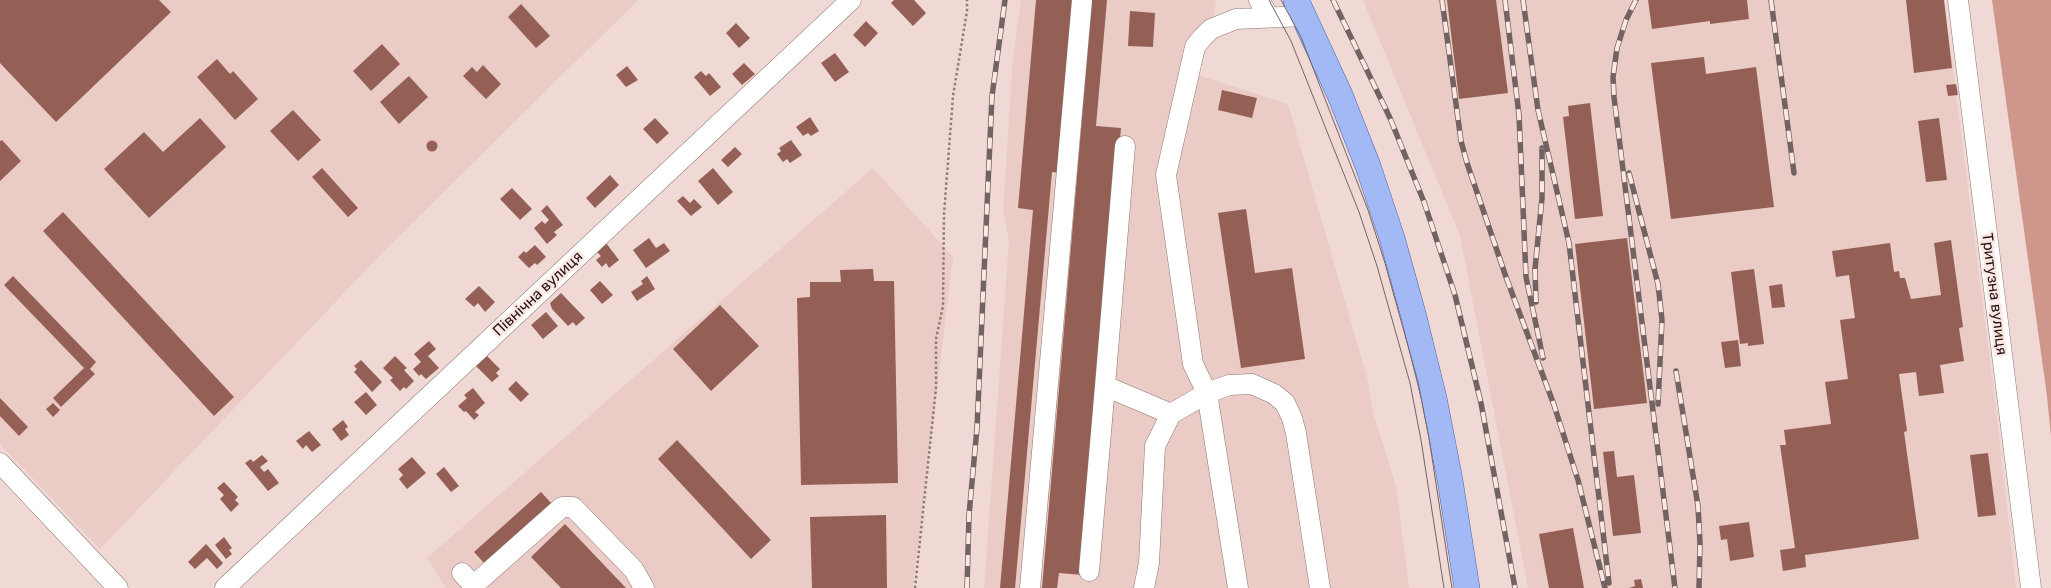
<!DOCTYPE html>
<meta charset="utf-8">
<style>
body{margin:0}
canvas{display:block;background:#f0d9d5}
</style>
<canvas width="2051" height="588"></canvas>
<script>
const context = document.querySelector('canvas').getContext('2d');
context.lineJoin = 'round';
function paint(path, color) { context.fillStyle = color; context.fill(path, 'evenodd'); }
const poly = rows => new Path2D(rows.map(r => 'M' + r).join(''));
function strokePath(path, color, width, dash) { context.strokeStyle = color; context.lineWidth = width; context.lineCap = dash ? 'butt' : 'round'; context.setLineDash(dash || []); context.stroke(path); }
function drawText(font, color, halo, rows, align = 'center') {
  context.font = font + ' Rubik,sans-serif'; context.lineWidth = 5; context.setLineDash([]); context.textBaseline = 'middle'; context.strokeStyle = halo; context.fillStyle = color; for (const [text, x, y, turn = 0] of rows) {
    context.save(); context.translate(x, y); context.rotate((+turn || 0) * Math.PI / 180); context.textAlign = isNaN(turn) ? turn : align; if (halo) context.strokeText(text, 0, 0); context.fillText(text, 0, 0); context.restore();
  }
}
const built = poly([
 [0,0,638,0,386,249,100,549,0,444],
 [1021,0,1216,0,1213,23,1185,71,1288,104,1367,377,1373,412,1396,486,1409,588,984,588,1009,241,1003,210,1013,57],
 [1363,0,1944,0,1994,393,2016,588,1528,588,1460,236],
 [873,168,953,257,913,588,446,588,427,558]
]);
const forest = poly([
 [1992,0,2051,0,2051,437,2047,396]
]);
const building = poly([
 [0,0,159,0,171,12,56,122,0,63],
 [894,0,914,0,926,13,913,26,891,3],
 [1036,0,1075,0,1060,173,1052,172,1015,588,1000,588,1033,210,1018,208],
 [1092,0,1107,0,1096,126,1121,128,1083,575,1059,573,1057,588,1042,588],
 [1447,0,1496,0,1508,93,1459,99],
 [1648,0,1747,0,1749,19,1710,24,1710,21,1652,29],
 [1906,0,1944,0,1952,68,1914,73],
 [521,4,550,36,536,48,508,17],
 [1130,11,1155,13,1153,47,1128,46],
 [866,21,878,33,865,47,853,35],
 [736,23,750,38,739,48,726,33],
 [382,44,400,64,371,91,353,71],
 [835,53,849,72,835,82,821,63],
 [1704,57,1706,74,1756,67,1774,207,1671,219,1651,63],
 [217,59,230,74,233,71,258,99,235,120,197,77],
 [744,63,755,74,742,85,732,74],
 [483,65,501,84,486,99,463,76,472,67,477,72],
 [627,66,638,80,626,87,616,75],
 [701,71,706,76,709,73,721,87,710,96,694,77],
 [409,76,428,97,399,124,380,102],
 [1956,84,1958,95,1948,96,1946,85],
 [1222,90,1257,98,1252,118,1218,110],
 [1590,103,1603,216,1575,219,1563,117,1569,116,1568,106],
 [293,110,321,140,298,161,270,131],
 [810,117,819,131,811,136,808,133,803,136,796,127],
 [200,118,226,147,149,218,104,169,144,132,163,152],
 [655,118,669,133,657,144,643,129],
 [1939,118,1947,180,1926,182,1918,121],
 [2,140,21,161,0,181,0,141],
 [791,140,802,155,790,163,787,159,783,162,777,154,781,151,779,148],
 '426.5 146a5.5 5.5 0 1 1 11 0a5.5 5.5 0 1 1-11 0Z',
 [735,147,742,154,728,167,721,160],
 [322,168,358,208,348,217,312,177],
 [713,168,733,192,718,205,698,181],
 [610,175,619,185,595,208,586,198],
 [512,188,532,209,520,220,500,199],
 [683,196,690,203,694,199,702,207,691,216,677,201],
 [547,205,563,225,554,232,557,235,547,244,534,228,542,221,545,224,549,220,541,211],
 [1246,209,1255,273,1292,268,1305,359,1241,368,1218,213],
 [63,212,234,397,214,416,43,231],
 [649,238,656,248,664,243,670,251,646,268,633,250],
 [1627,238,1647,403,1594,409,1575,244],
 [1951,240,1963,327,1959,328,1964,361,1940,365,1944,393,1919,396,1916,372,1899,374,1907,431,1904,432,1919,539,1805,555,1806,567,1783,571,1780,550,1795,548,1780,445,1786,445,1784,430,1831,424,1825,382,1848,379,1840,320,1855,318,1849,275,1836,277,1832,251,1890,243,1894,272,1899,271,1900,278,1905,278,1911,299,1941,295,1934,243],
 [606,243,619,260,609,268,606,263,602,267,596,260,601,256,596,251],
 [535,245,546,257,537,265,535,263,529,268,518,257,524,251,526,253],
 [873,269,874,281,894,281,898,483,801,485,797,298,810,297,810,282,841,282,840,270],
 [1754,269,1764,344,1748,346,1748,343,1740,344,1731,272],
 [13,276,96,362,90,369,95,374,61,407,53,398,84,368,4,285],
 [647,276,655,289,637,301,631,292,643,284,641,281],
 [600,281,613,295,602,304,590,290],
 [1782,284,1785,307,1772,308,1769,286],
 [479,286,495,302,485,312,478,303,474,307,465,299],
 [561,293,585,318,576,326,573,322,568,326,552,309,550,303],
 [720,305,759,346,711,391,673,349],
 [546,312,558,326,543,339,531,325],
 [1738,340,1741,366,1725,368,1721,342],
 [429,341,436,349,428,356,439,368,426,379,421,374,419,376,413,369,421,362,414,354],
 [395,356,407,368,404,370,414,381,406,389,404,387,400,391,390,380,393,378,383,368],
 [487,356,500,369,496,373,499,376,492,382,476,366],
 [361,360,382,382,372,392,354,372,357,369,354,366],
 [516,381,529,394,521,402,508,389],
 [473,388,485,403,475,412,479,415,474,420,466,411,464,412,458,406,467,398,464,395],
 [366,392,377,405,366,415,354,402],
 [0,398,28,427,19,436,0,416],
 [53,403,60,410,53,417,46,409],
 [343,420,348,427,345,429,349,435,341,441,332,429],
 [309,431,321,445,312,452,306,445,303,449,296,441],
 [677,440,771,540,751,559,658,459],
 [1614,451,1617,477,1634,475,1641,533,1613,536,1603,452],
 [1988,453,1996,515,1978,517,1970,455],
 [262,455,268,461,260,467,264,472,268,469,279,483,268,491,245,463,251,459,253,462],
 [412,457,426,473,407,489,399,479,403,475,398,469],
 [444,467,459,486,451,492,436,474],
 [224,482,238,497,235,500,239,504,231,512,220,499,224,495,217,488],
 [541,492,551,503,484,563,474,552],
 [886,515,887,588,812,588,810,517],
 [1749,522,1754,557,1730,561,1727,539,1721,540,1719,526],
 [565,524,626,588,561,588,531,557],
 [1573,528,1584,588,1549,588,1539,534],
 [224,537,232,548,229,550,232,554,226,559,215,545],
 [206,544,223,563,217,569,207,558,195,569,188,562],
 [1641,579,1643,588,1629,588,1635,586,1634,580]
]);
const path = poly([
 [915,588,936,388,936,339,943,306,944,214,953,96,967,11,967,0]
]);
const minor = poly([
 [1259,0,1269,17],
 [1958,0,2031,588],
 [1125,146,1105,386,1171,414],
 [0,463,118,588],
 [1089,571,1105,386],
 [462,573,476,588],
 [474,585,562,507,573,507,634,570,644,588],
 [225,588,851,0],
 [1030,588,1082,0],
 [1144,588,1149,563,1155,446,1171,414,1207,393,1229,385,1252,384,1274,394,1285,403,1292,418,1296,433,1320,588],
 [1238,588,1207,393,1193,364,1166,175,1195,47,1202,38,1211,29,1236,19,1305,16]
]);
const major = poly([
 [1296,0,1340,95,1368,166,1392,238,1414,317,1434,398,1450,480,1467,588]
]);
const tram = poly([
 [1269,0,1291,41,1359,212,1377,266,1410,383,1421,440,1444,588],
 [1281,0,1301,37,1368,210,1385,263,1418,382,1429,438,1452,588]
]);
const rail = poly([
 [1333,0,1390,118,1424,202,1455,295,1481,403,1515,588],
 [1442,0,1461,141,1467,163,1506,277,1554,405,1578,480,1605,588],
 [1505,0,1519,115,1526,277,1543,358],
 [1523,0,1538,110,1569,243,1609,583],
 [1636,0,1626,20,1617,48,1613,77,1614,97,1675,588],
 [1771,0,1794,173],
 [1629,173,1658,284,1662,320,1658,404],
 [1536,302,1535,269,1542,198,1542,148],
 [1676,371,1698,506,1700,543,1699,588],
 [967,588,969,515,977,428,992,96,1005,0]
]);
const streetNames = [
 ["Північна вулиця",538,294,-43],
 ["Тритузна вулиця",1994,294,83]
];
paint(built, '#eacbc5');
paint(forest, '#cf968b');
paint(building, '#945f55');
strokePath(minor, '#8c7773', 21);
strokePath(major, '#4c62a3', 26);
strokePath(path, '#8b7c79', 2.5, [2.5, 2.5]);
strokePath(minor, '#fff', 20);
strokePath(major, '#a2b9f6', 25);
strokePath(tram, '#716361', 1);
strokePath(rail, '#716361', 5.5);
strokePath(rail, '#fee7e2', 4, [11]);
drawText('15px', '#1e1615', '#fee7e2', streetNames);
</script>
